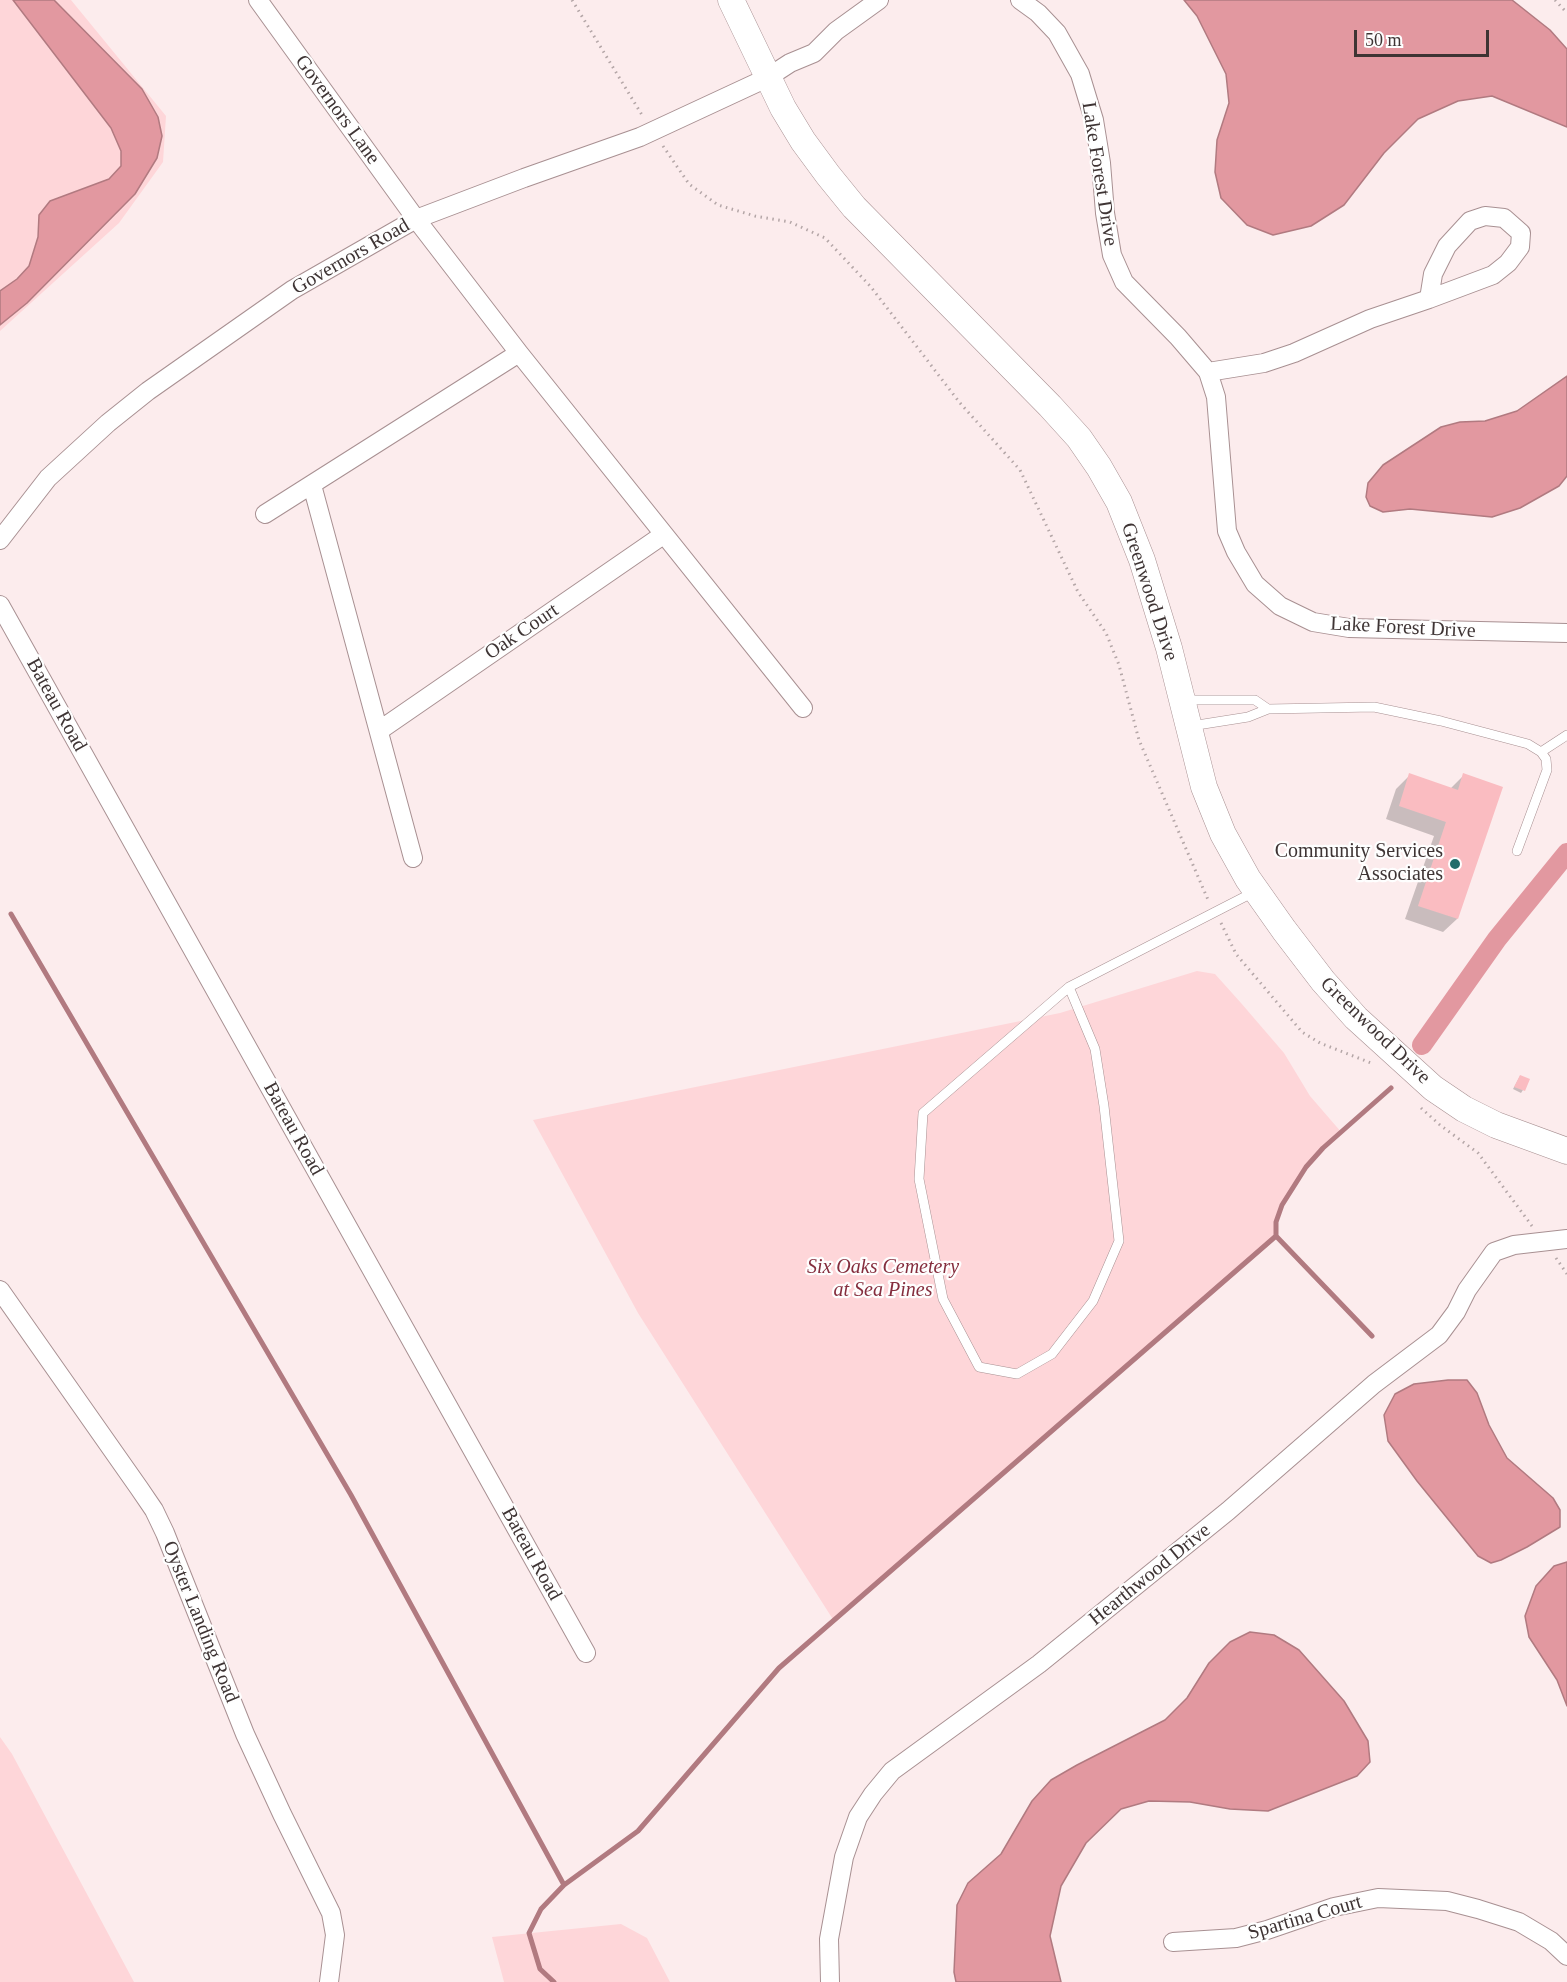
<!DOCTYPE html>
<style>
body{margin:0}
#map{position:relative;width:1567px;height:1982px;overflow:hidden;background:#fceced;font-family:Georgia,serif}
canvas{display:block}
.scale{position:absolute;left:1354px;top:30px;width:135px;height:27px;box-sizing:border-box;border:3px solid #3e3434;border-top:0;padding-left:8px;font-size:18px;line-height:21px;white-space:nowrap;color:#3e3434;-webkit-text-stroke:4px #fefefe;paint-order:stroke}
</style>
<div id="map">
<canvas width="1567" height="1982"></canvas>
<div class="scale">50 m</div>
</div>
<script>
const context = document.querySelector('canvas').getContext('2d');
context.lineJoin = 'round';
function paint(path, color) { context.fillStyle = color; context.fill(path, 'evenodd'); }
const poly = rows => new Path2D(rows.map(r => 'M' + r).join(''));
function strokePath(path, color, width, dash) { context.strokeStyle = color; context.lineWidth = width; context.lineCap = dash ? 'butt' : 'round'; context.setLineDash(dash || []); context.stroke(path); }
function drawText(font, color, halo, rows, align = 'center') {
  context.font = font + ' Georgia,serif'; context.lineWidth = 4.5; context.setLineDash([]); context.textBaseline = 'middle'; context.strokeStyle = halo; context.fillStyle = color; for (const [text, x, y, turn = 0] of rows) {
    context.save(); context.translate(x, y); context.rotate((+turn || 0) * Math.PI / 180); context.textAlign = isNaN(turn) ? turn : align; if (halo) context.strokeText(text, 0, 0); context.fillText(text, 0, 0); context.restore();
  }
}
const green = poly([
 [0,0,71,0,166,116,163,162,119,223,0,331],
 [1197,971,1215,974,1241,1003,1284,1053,1310,1096,1342,1133,1323,1148,1306,1167,1282,1205,1276,1222,1276,1236,834,1621,638,1313,533,1120,1060,1013],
 [0,1737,12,1754,134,1982,0,1982],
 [621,1924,647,1938,670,1982,504,1982,492,1937]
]);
const water = poly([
 [13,0,54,0,142,89,158,117,162,136,157,158,135,194,27,303,0,325,0,291,17,279,29,266,38,237,39,215,50,201,109,179,121,166,121,151,111,128,13,0],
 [1184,0,1512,0,1550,30,1567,49,1567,127,1492,96,1458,101,1418,119,1384,153,1344,205,1311,226,1273,235,1247,225,1221,198,1215,172,1217,140,1229,103,1226,74,1197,16,1184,0],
 [1567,376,1567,476,1559,486,1520,508,1492,517,1410,509,1383,512,1370,506,1366,497,1368,483,1383,465,1441,427,1460,422,1485,421,1517,411,1567,376],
 [1448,1380,1467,1380,1477,1393,1489,1425,1507,1458,1553,1498,1560,1510,1560,1527,1527,1547,1501,1560,1491,1563,1478,1556,1417,1481,1388,1441,1384,1415,1395,1394,1414,1384,1448,1380],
 [1567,1562,1567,1706,1557,1680,1529,1637,1525,1616,1536,1586,1554,1566,1567,1562],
 [1250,1632,1274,1635,1299,1650,1344,1701,1368,1741,1370,1762,1357,1776,1268,1811,1230,1809,1190,1802,1149,1801,1121,1809,1086,1843,1061,1886,1050,1936,1061,1982,956,1982,954,1972,957,1905,968,1883,1001,1854,1032,1801,1051,1780,1077,1765,1165,1720,1187,1698,1209,1663,1230,1642,1250,1632]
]);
const shadow = poly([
 [1410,775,1450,789,1464,775,1457,919,1443,932,1405,919,1434,836,1386,819,1396,789],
 [1520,1076,1523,1090,1521,1093,1513,1089]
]);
const stream = poly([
 [11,914,351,1495,564,1885],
 [1276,1236,1372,1336],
 [554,1982,540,1969,529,1933,541,1909,564,1885,638,1831,779,1668,1276,1236,1276,1222,1282,1205,1306,1167,1323,1148,1391,1088]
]);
const canal = poly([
 [1422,1045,1497,939,1567,853]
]);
const building = poly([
 [1409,773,1458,790,1463,773,1503,787,1458,919,1418,906,1446,822,1399,806],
 [1520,1075,1530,1079,1525,1091,1514,1087]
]);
const path = poly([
 [572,0,642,115],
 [1555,0,1567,13],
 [663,146,689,184,718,205,755,216,790,222,825,238,871,287,960,403,1020,470,1078,592,1106,633,1119,665,1139,740,1209,902],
 [1221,923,1236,954,1302,1032,1320,1043,1371,1063],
 [1421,1108,1440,1125,1478,1153,1532,1226],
 [1556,1258,1567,1274]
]);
const lane = poly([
 [1183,700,1255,700,1268,709],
 [1191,726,1248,717,1268,709,1374,707,1441,721,1528,744,1541,752,1546,759,1547,770,1517,851],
 [1541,752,1567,735],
 [1069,987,1095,1049,1104,1106,1119,1241,1093,1301,1052,1354,1017,1374,979,1367,943,1299,919,1179,923,1113,1069,987,1254,892]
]);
const street = poly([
 [258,0,416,219,519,353,803,708],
 [1020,0,1038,13,1057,33,1080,74,1094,120,1101,163,1105,213,1112,255,1124,282,1178,337,1208,372,1216,397,1227,531,1236,552,1255,584,1280,606,1313,622,1349,628,1567,633],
 [1208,372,1264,363,1294,353,1370,319,1429,299,1493,275,1508,263,1520,247,1521,233,1504,218,1485,216,1470,221,1447,246,1433,274,1429,299],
 [312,485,413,858],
 [265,514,519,353],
 [0,540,48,478,108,423,148,391,292,290,416,219,524,178,640,137,767,78,790,63,814,53,836,31,879,0],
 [0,605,586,1653],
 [380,730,663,535],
 [0,1290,139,1488,154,1510,165,1533,245,1734,282,1814,331,1913,335,1935,329,1982],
 [1173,1942,1236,1938,1267,1930,1334,1907,1378,1898,1447,1901,1478,1909,1519,1922,1551,1941,1567,1956],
 [830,1982,829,1939,844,1857,858,1817,873,1794,892,1771,1039,1664,1228,1511,1374,1384,1439,1335,1456,1312,1467,1290,1494,1252,1514,1245,1567,1239]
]);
const secondary = poly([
 [731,0,783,108,803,141,828,175,854,207,1050,406,1079,438,1099,467,1119,502,1142,560,1169,648,1204,787,1223,834,1248,879,1284,930,1323,981,1356,1018,1433,1088,1464,1109,1496,1125,1567,1151]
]);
const markers = [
 [1455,864,6,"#206c6a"]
];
const streetNames = [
 ["Governors Lane",337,110,54],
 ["Lake Forest Drive",1099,174,81],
 ["Governors Road",351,257,-30],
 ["Greenwood Drive",1149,592,72],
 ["Lake Forest Drive",1403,628,3],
 ["Oak Court",522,632,-34],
 ["Bateau Road",56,705,61],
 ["Greenwood Drive",1375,1031,44],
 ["Bateau Road",293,1129,61],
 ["Bateau Road",531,1554,61],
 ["Hearthwood Drive",1150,1575,-39],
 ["Oyster Landing Road",200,1622,68],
 ["Spartina Court",1305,1918,-16]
];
const poiNames = [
 ["Community Services",1443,852],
 ["Associates",1443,875]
];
const parkNames = [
 ["Six Oaks Cemetery",883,1268],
 ["at Sea Pines",883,1291]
];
paint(green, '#fed6d9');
paint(water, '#e298a0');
strokePath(water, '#b17a80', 1.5);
paint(shadow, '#0003');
strokePath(stream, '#b17a80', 5);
strokePath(canal, '#e298a0', 20);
paint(building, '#fabcc1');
strokePath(lane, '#a89092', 10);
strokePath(street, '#a89092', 20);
strokePath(secondary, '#a89092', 27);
strokePath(path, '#b4a6a7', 3, [1.5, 4.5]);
strokePath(lane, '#fff', 9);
strokePath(street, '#fff', 18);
strokePath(secondary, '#fff', 26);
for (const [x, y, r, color] of markers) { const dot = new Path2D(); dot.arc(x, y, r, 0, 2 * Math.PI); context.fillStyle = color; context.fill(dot); strokePath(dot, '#fefefe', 2); }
drawText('20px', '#3e3434', '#fefefe', streetNames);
drawText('20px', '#3e3434', '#fefefe', poiNames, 'right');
drawText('italic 20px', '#852e3e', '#fefefe', parkNames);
</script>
